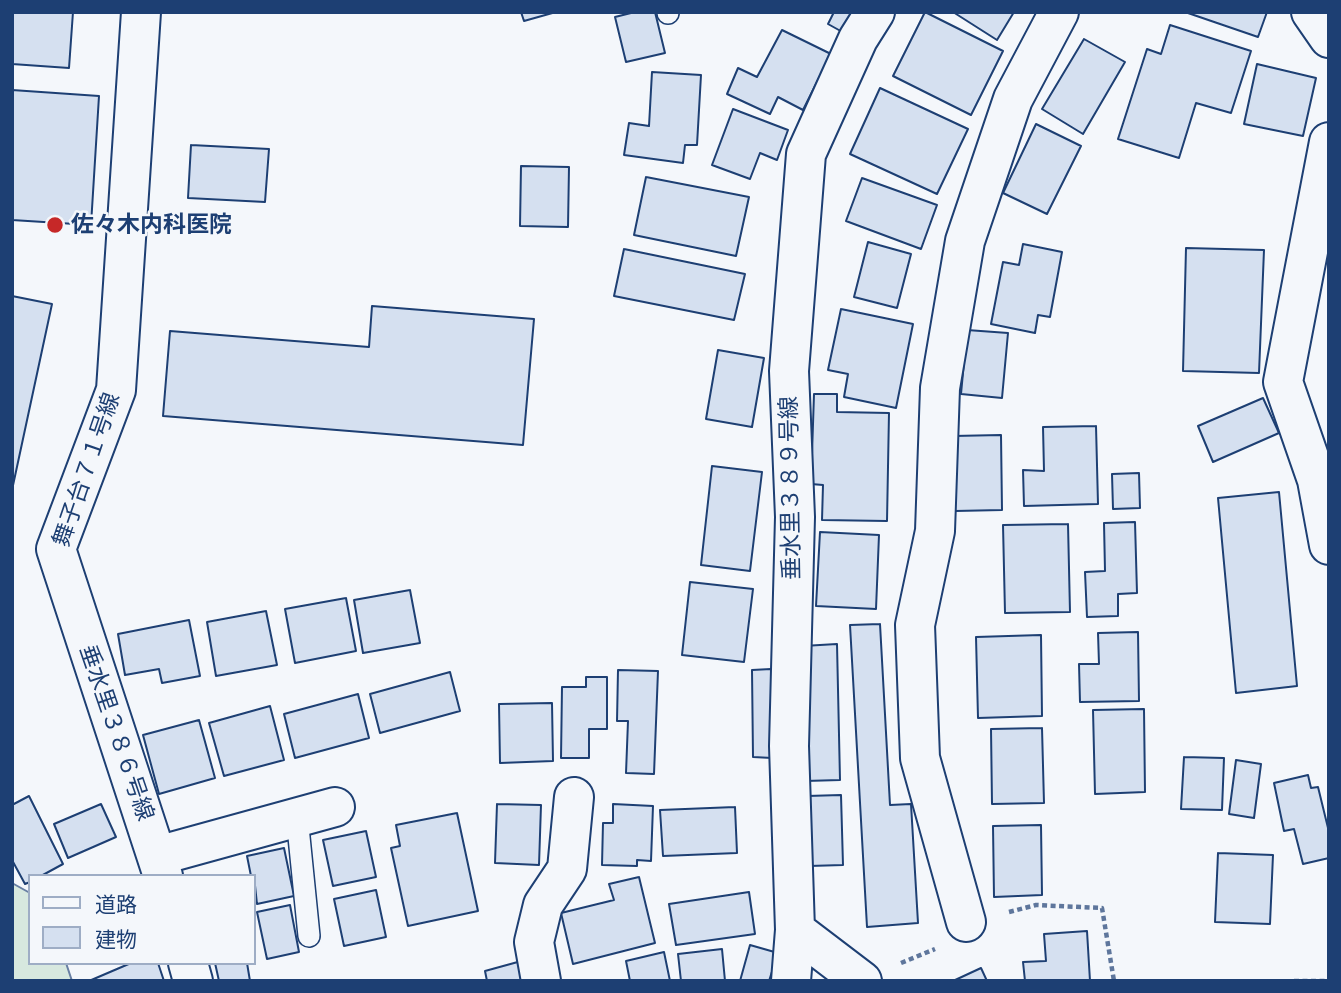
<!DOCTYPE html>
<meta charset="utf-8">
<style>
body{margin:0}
#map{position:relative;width:1341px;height:993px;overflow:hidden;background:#f4f7fb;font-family:Montserrat,"Noto Sans JP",sans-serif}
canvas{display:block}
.frame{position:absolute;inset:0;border:14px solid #1d3f73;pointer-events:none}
.legend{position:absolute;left:28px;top:874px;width:228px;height:91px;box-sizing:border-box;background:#f4f7fb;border:2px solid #9eadc5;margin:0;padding:9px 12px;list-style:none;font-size:21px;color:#1d3f73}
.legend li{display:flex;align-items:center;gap:14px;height:35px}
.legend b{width:35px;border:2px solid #9eadc5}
</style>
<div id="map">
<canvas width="1341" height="993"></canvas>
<div class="frame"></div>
<ul class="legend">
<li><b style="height:9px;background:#f4f7fb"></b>道路</li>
<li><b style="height:19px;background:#d5e0f0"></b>建物</li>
</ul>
</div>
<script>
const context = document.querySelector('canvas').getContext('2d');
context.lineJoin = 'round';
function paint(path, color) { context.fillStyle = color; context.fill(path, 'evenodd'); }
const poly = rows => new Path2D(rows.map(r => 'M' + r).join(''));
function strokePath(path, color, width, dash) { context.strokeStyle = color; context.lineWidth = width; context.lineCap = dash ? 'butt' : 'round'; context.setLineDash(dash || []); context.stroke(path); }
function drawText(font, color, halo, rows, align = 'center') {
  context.font = font + ' Montserrat,"Noto Sans JP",sans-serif'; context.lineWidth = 5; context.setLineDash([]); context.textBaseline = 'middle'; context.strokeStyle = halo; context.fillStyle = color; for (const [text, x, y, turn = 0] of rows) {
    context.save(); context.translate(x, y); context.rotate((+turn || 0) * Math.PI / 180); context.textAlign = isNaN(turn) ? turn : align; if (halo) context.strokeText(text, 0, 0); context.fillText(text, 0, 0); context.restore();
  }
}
const green = poly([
 [12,883,30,893,30,963,66,963,72,981,12,981,12,883]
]);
const building = poly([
 [12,12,73,12,69,68,12,64,12,12],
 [521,12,556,12,524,21,521,12],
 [635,12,655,12,665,53,626,62,615,17,635,12],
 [834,12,859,12,846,34,828,24,834,12],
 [925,12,1003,51,971,115,893,76,925,12],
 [953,12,1014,12,997,40,953,12],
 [1185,12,1267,12,1258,37,1185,12],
 [1170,25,1251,51,1231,113,1196,103,1179,158,1118,139,1147,49,1161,54,1170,25],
 [782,30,831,54,803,110,778,97,770,114,727,94,738,68,757,77,782,30],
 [1084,39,1125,62,1083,134,1042,109,1084,39],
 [1257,64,1316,78,1303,136,1244,124,1257,64],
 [652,72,701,75,697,145,685,145,683,163,624,155,629,123,649,126,652,72],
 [880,88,968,129,937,194,850,154,880,88],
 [12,90,99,96,91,225,12,220,12,90],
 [733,109,788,130,777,160,760,153,750,179,712,165,733,109],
 [1036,124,1081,146,1047,214,1003,193,1036,124],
 [191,145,269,149,265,202,188,198,191,145],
 [521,166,569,167,568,227,520,226,521,166],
 [646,177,749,197,736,256,634,235,646,177],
 [862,178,937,205,921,249,846,221,862,178],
 [868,242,911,254,897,308,854,297,868,242],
 [1023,244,1062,252,1050,317,1038,315,1035,333,991,324,1003,262,1019,265,1023,244],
 [1186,248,1264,250,1259,373,1183,371,1186,248],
 [624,249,745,274,734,320,614,296,624,249],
 [12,296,52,304,12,490,12,296],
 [372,306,534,319,523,445,163,416,170,331,369,347,372,306],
 [841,309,913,324,896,408,844,397,848,374,828,370,841,309],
 [967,330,1008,333,1002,398,961,394,967,330],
 [718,350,764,358,752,427,706,419,718,350],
 [814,394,837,394,837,412,889,413,887,521,822,520,823,485,811,484,814,394],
 [1263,398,1279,433,1213,462,1198,426,1263,398],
 [1096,426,1098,504,1024,506,1023,470,1044,471,1043,427,1096,426],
 [1001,435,1002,510,955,511,953,436,1001,435],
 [712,466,762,472,750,571,701,565,712,466],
 [1139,473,1140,508,1113,509,1112,474,1139,473],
 [1279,492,1297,686,1236,693,1218,498,1279,492],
 [1135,522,1137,593,1118,594,1118,616,1087,617,1085,572,1105,571,1104,523,1135,522],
 [1068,524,1070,612,1005,613,1003,525,1068,524],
 [820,532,879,535,876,609,816,606,820,532],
 [690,582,753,589,744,662,682,655,690,582],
 [410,590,420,643,363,653,354,600,410,590],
 [346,598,356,651,295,663,285,609,346,598],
 [266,611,277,665,216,676,207,622,266,611],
 [189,620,200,676,162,683,159,669,125,675,118,634,189,620],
 [880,624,890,805,911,804,918,923,867,927,850,625,880,624],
 [1138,632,1139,701,1080,702,1079,664,1099,664,1098,633,1138,632],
 [1041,635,1042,716,978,718,976,637,1041,635],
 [837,644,840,780,805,781,803,646,837,644],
 [771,669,772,758,753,757,752,670,771,669],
 [618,670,658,671,654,774,626,773,628,721,617,721,618,670],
 [450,672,460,711,380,733,370,694,450,672],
 [586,677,607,677,607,729,589,729,589,758,561,758,562,687,586,687,586,677],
 [358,694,369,738,295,758,284,714,358,694],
 [552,703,553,761,500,763,499,704,552,703],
 [270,706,284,760,224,776,209,723,270,706],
 [1144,709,1145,792,1095,794,1093,710,1144,709],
 [199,720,215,778,159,794,143,735,199,720],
 [1042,728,1044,803,992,804,991,729,1042,728],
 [1184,757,1224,758,1222,810,1181,809,1184,757],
 [1236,760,1261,764,1254,818,1229,814,1236,760],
 [1308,775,1311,788,1318,787,1329,832,1329,858,1303,864,1294,829,1284,831,1274,783,1308,775],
 [841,795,843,865,809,866,807,796,841,795],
 [29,796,63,864,41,876,30,876,30,882,25,884,12,860,12,805,29,796],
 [101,804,116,837,68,858,54,824,101,804],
 [497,804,541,805,539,865,495,863,497,804],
 [613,804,653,806,651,861,637,860,637,866,602,865,603,823,613,823,613,804],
 [735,807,737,853,663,856,660,810,735,807],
 [457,813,478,911,408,926,391,848,400,846,396,825,457,813],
 [1041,825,1042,895,994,897,993,826,1041,825],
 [366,831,376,877,333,886,323,840,366,831],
 [284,848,294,896,257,904,254,876,251,876,247,856,284,848],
 [1218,853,1273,855,1270,924,1215,922,1218,853],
 [639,877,655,943,573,964,561,913,614,900,609,884,639,877],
 [376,890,386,937,344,946,334,899,376,890],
 [749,892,755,934,676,945,669,904,749,892],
 [290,905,299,952,267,959,257,912,290,905],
 [1087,931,1090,981,1025,981,1023,962,1046,961,1044,934,1087,931],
 [750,945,778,953,769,981,740,981,750,945],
 [722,949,725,981,681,981,678,954,722,949],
 [664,952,670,981,630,981,626,961,664,952],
 [525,960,530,981,487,981,485,971,525,960],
 [131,963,158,963,164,981,89,981,131,963],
 [215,963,247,963,250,981,219,981,215,963],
 [981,968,987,981,953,981,981,968]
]);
const path = poly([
 [1009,912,1036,905,1102,908,1114,981],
 [901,963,935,949],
 [1294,981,1329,981]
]);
const lane = poly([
 [668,12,668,13],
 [297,817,309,936]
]);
const street = poly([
 [141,12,116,390,56,549,163,876],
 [1311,12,1329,38],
 [1329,142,1283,382,1317,480,1329,545],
 [157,856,335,807],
 [966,922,920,758,915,625,935,531,940,388,965,241,1013,99,1059,12],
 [795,930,862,981],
 [188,963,193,981],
 [541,981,534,942,543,905,567,869,574,797],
 [791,981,795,930,789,746,795,517,789,371,806,154,858,39,875,12]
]);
const markers = [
 [55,225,9,"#c62828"]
];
const poiNames = [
 ["佐々木内科医院",71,225]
];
const streetNames = [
 ["舞子台７１号線",87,470,-71],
 ["垂水里３８９号線",791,488,-91],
 ["垂水里３８６号線",116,733,71]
];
paint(green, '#d7e8df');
strokePath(green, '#687fa3', 2);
paint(building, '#d5e0f0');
strokePath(building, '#1d3f73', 2);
strokePath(lane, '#1d3f73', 24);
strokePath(street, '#1d3f73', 42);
strokePath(path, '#5e769c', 4.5, [5, 3.5]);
strokePath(lane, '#f4f7fb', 21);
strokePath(street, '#f4f7fb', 38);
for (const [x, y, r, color] of markers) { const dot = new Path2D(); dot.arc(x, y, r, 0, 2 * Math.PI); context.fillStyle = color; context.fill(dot); strokePath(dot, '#f4f7fb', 2.5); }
drawText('bold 23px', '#1d3f73', '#f4f7fb', poiNames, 'left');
drawText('23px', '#1d3f73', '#f4f7fb', streetNames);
</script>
